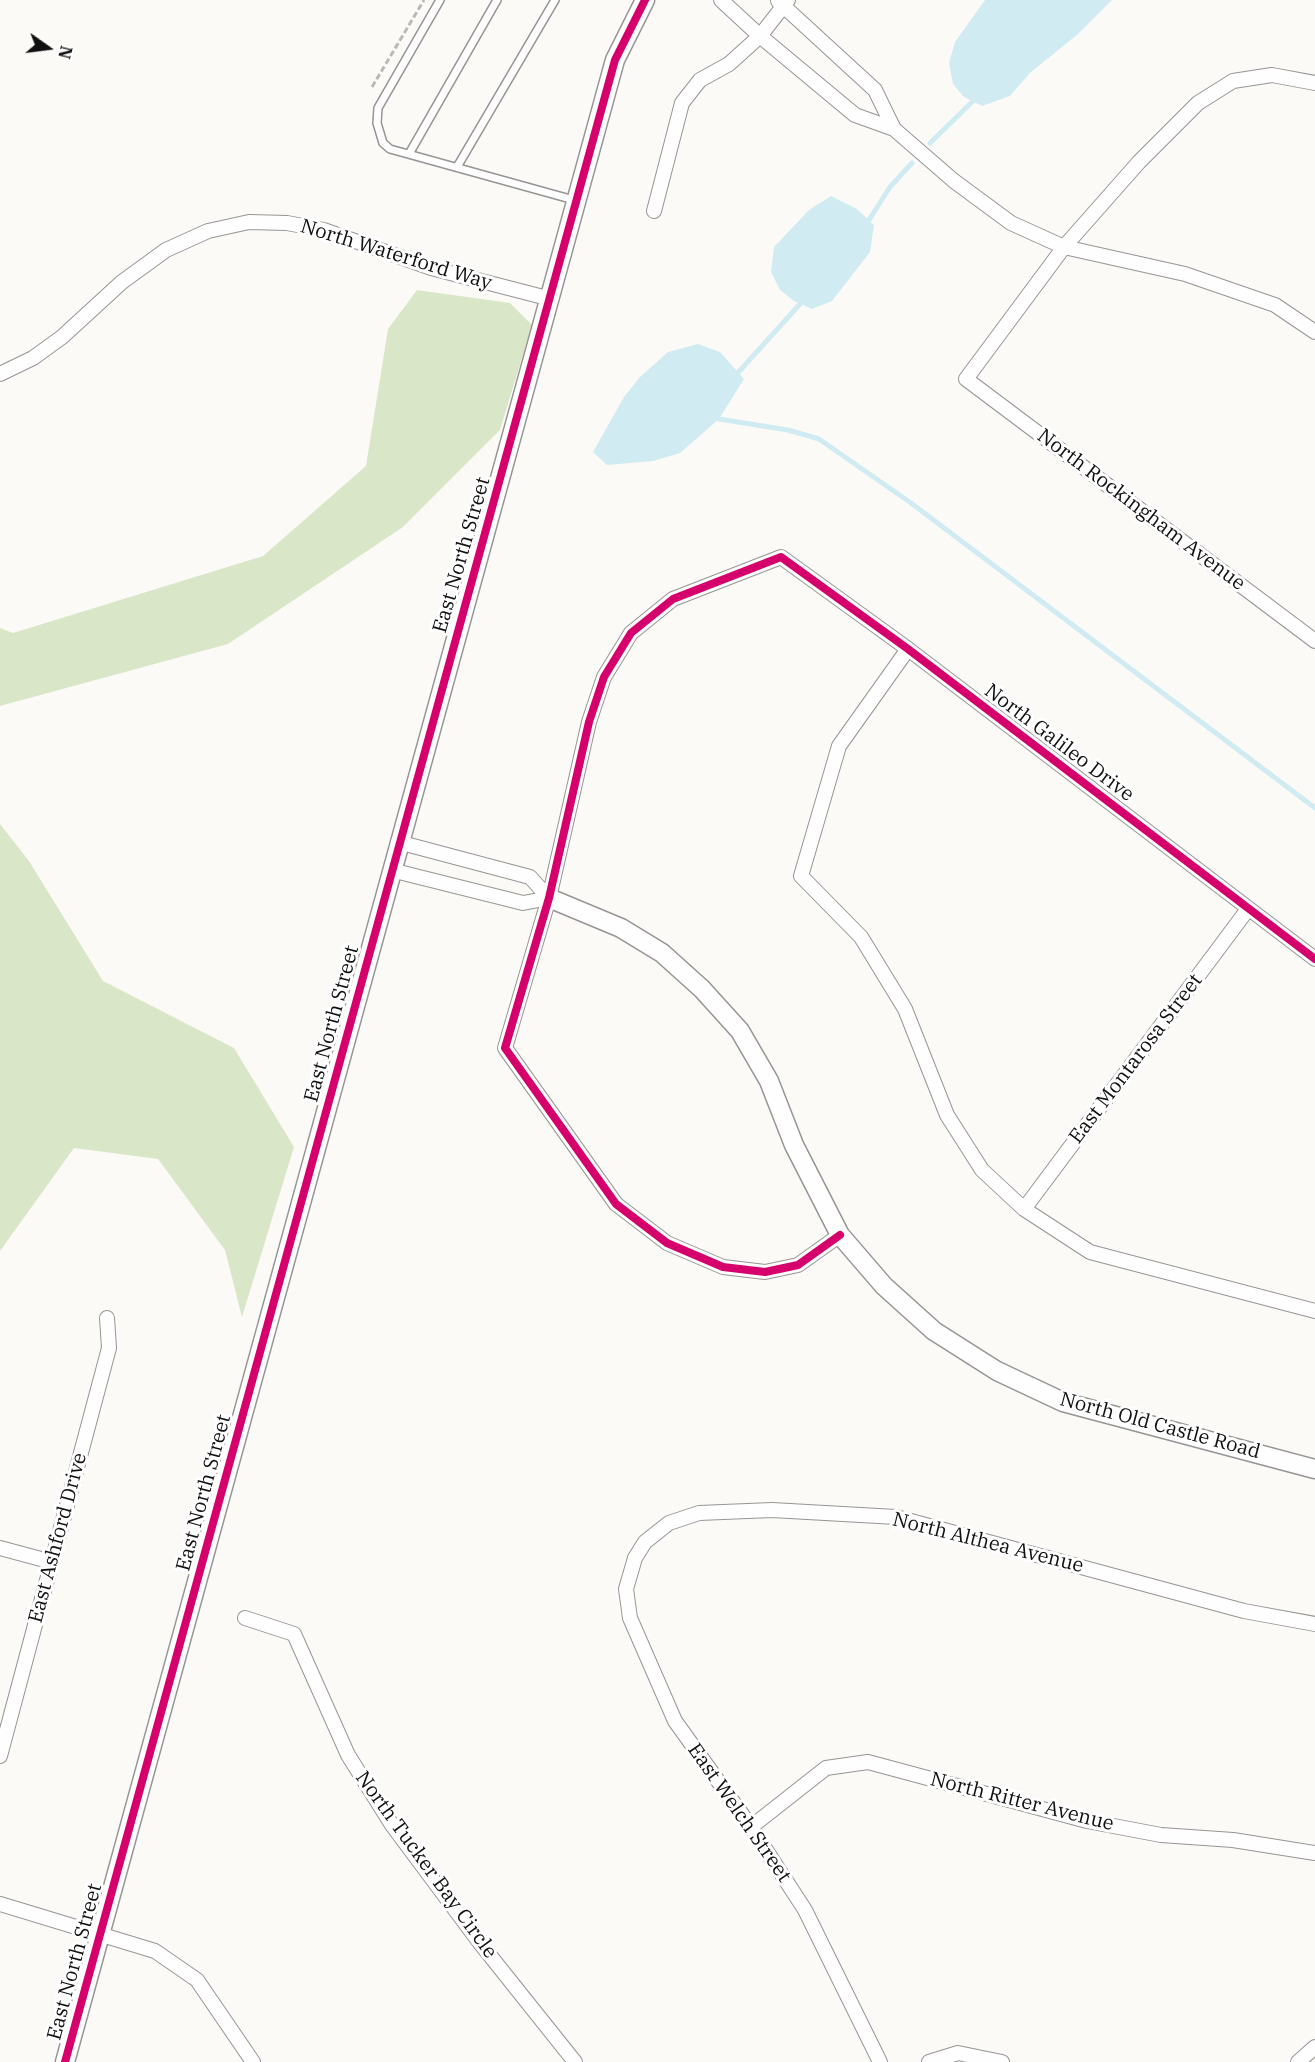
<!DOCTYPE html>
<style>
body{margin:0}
#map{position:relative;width:1315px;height:2062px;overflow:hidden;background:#fcfaf7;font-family:"IBM Plex Serif",serif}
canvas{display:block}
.north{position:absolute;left:18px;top:18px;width:60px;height:60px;-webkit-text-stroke:4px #fff;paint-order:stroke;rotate:104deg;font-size:16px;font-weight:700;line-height:24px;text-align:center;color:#101010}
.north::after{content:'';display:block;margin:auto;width:21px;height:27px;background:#101010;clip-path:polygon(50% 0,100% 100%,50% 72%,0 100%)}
</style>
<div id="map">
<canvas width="1315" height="2062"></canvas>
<div class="north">N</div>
</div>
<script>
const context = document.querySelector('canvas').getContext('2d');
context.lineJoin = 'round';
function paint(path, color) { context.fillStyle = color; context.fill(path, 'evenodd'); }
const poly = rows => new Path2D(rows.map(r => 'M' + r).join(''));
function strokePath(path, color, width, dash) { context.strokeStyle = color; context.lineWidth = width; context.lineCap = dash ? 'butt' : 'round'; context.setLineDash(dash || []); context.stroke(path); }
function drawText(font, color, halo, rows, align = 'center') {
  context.font = font + ' "IBM Plex Serif",serif'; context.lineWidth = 6; context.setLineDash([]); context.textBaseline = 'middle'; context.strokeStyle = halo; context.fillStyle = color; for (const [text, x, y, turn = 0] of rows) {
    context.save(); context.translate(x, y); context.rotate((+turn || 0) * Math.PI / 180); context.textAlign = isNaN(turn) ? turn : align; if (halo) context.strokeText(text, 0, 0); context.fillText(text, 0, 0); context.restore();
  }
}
const forest = poly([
 [417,290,510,303,532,325,500,430,403,527,228,644,0,706,0,628,13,633,263,556,366,466,388,329],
 [0,824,29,861,103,981,234,1048,294,1147,242,1317,225,1250,158,1159,74,1148,0,1251]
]);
const water = poly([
 [985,0,1112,0,1078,34,1030,73,1010,96,982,106,964,97,953,84,949,63,955,42],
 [831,196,857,209,874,225,870,252,832,301,812,309,794,301,780,290,771,272,774,247,809,210],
 [698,344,720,352,744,379,719,419,680,453,653,461,607,465,593,452,624,397,640,377,668,352]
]);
const stream = poly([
 [930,143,973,101],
 [869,220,890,187,912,163],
 [735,376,800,304],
 [719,419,788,430,819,439,911,503,1315,808]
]);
const path = poly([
 [372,87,424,0]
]);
const service = poly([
 [440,0,378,108,377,123,383,143,390,149,574,200],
 [409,154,497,0],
 [457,167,555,0]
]);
const minor = poly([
 [721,0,760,36,855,115,894,129,954,181,1011,223,1064,247,1185,274,1275,305,1315,332],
 [778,1,875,90,894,129],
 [1315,83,1272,75,1233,81,1198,103,1139,162,1064,247,966,379,1315,641],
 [654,211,682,103,700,80,729,64,760,36,788,0],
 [0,374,33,358,62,337,122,282,166,250,208,231,249,222,287,223,324,230,431,268,551,299],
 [908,649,839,746,801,876,861,937,905,1009,947,1115,982,1170,1024,1209,1090,1252,1315,1311],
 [398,842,530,877,549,898],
 [391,870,523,903,549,898],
 [1024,1209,1248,909],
 [840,1235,798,1265,765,1272,723,1267,667,1243,616,1204,505,1048,549,898,589,722,604,677,631,633,673,599,781,557,908,649,1315,959],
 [0,1548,52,1562],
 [245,1618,294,1634,348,1755,392,1825,480,1943,575,2062],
 [0,1756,109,1348,107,1318],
 [751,1827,826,1768,868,1762,1087,1821,1161,1835,1233,1840,1315,1853],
 [0,1904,155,1951,197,1980,253,2062],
 [880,2062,805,1910,751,1827,675,1721,630,1618,626,1589,635,1558,645,1542,669,1523,699,1513,772,1510,896,1517,1244,1611,1315,1624],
 [929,2062,958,2053,1002,2062],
 [1298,2062,1315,2047]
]);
const tertiary = poly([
 [549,898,621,928,662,953,702,989,740,1031,769,1081,794,1145,840,1235,884,1286,934,1331,997,1371,1063,1402,1315,1469],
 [65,2062,615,60,645,0]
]);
const cycleway = poly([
 [840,1235,798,1265,765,1272,723,1267,667,1243,616,1204,505,1048,549,898,589,722,604,677,631,633,673,599,781,557,908,649,1315,959],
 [65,2062,615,60,645,0]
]);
const streetNames = [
 ["North Waterford Way",396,255,17],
 ["North Rockingham Avenue",1141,510,37],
 ["East North Street",462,555,-74],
 ["North Galileo Drive",1059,743,37],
 ["East North Street",332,1024,-75],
 ["East Montarosa Street",1136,1059,-53],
 ["North Old Castle Road",1160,1426,15],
 ["East North Street",204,1493,-75],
 ["East Ashford Drive",58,1538,-75],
 ["North Althea Avenue",988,1543,14],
 ["North Ritter Avenue",1022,1802,14],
 ["East Welch Street",739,1813,55],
 ["North Tucker Bay Circle",426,1865,54],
 ["East North Street",75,1962,-75]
];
paint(forest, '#dae6c8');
paint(water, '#d1ebf2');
strokePath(stream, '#d1ebf2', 5);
strokePath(service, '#969594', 10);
strokePath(minor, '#969594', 16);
strokePath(tertiary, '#969594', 21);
strokePath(path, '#b9b9b8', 3, [6, 3]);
strokePath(service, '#fffefe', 7);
strokePath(minor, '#fffefe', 14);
strokePath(tertiary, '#fffefe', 18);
strokePath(cycleway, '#d6006c', 8);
drawText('20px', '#101010', '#fff', streetNames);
</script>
